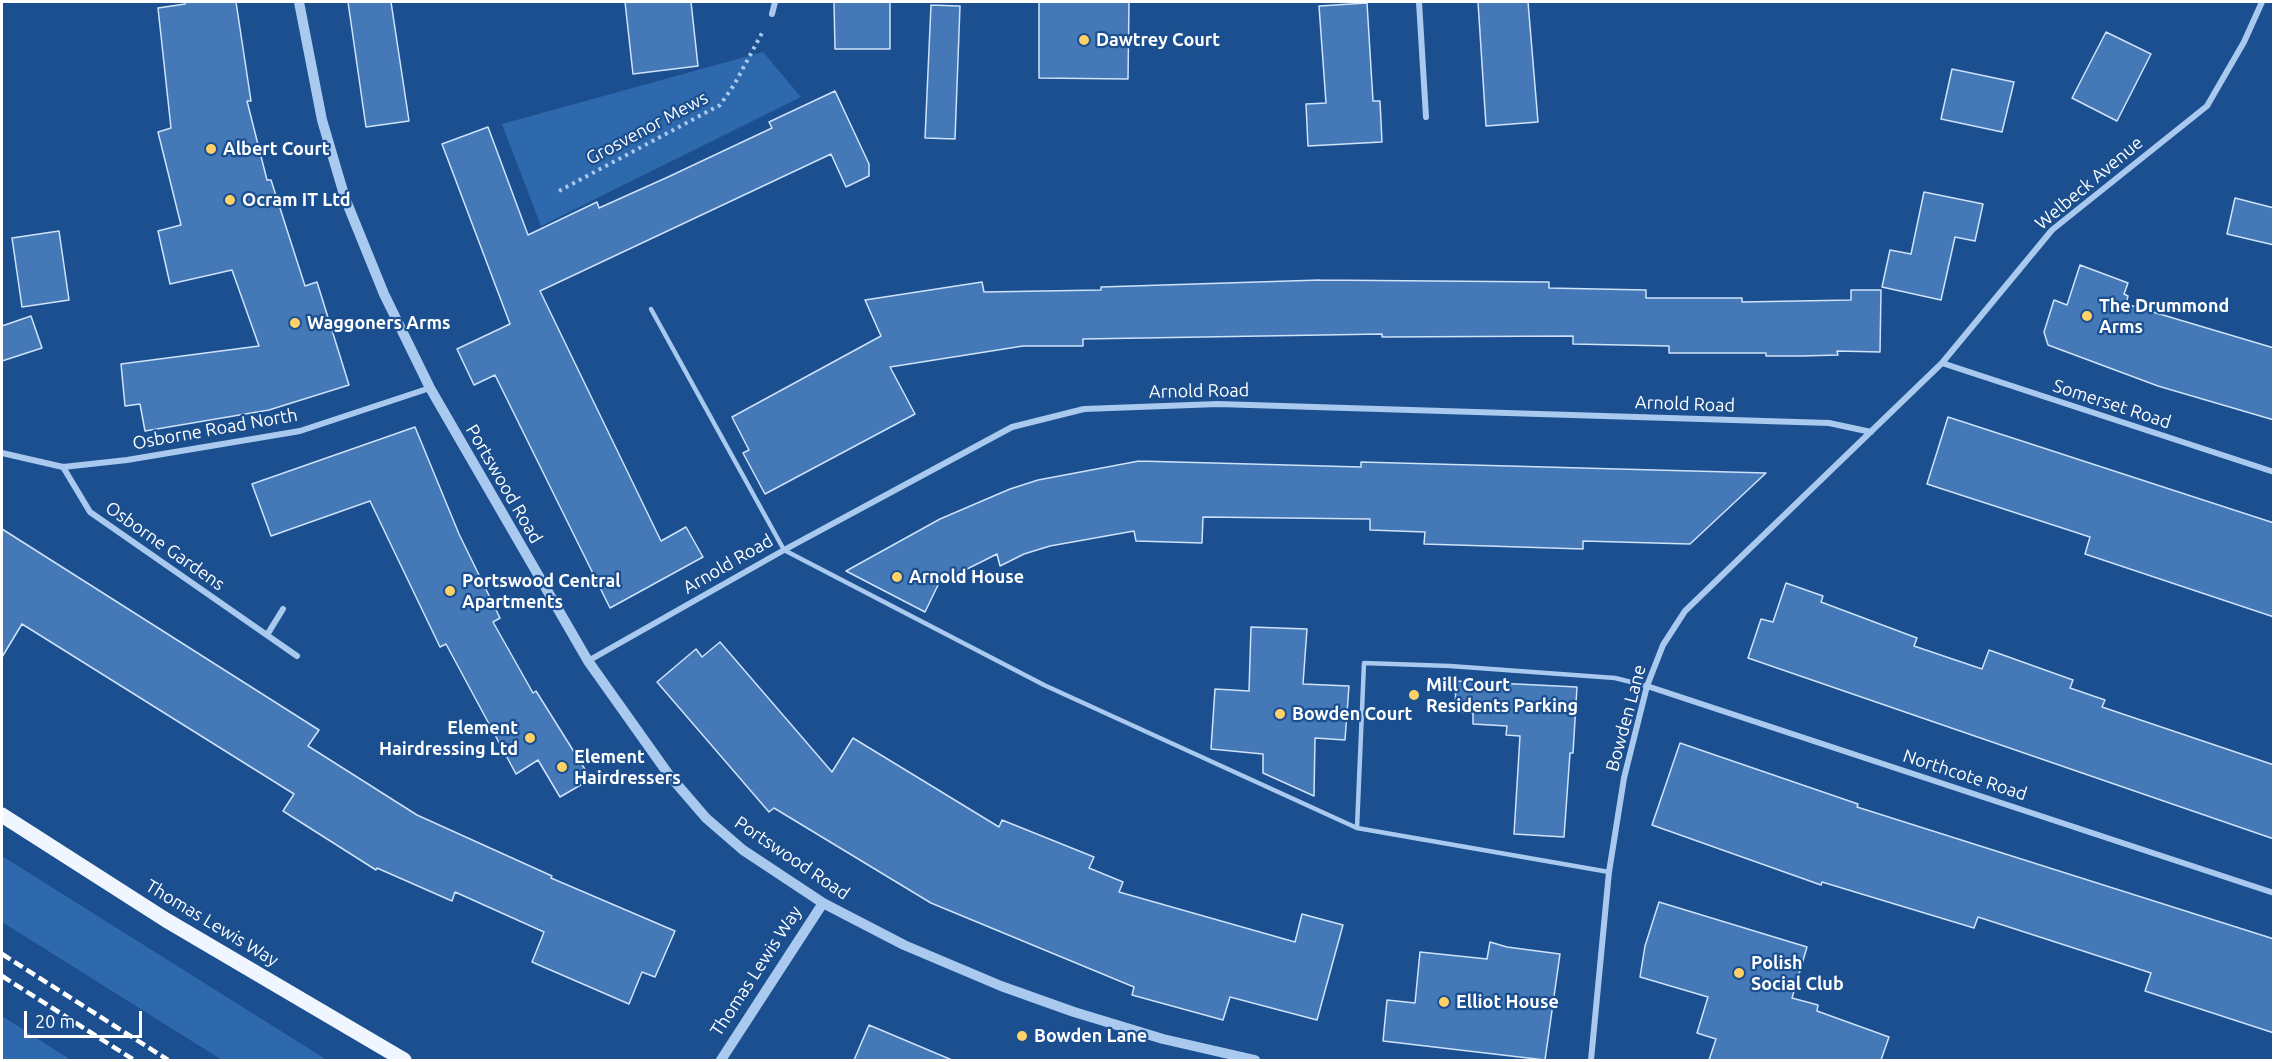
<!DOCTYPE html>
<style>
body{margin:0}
#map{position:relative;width:2275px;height:1062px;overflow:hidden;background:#1b4f8f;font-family:Ubuntu,sans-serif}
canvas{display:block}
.frame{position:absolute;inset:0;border:3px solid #fff;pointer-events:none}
.scale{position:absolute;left:24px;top:1011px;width:118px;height:27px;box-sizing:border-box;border:3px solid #fff;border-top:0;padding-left:8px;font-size:18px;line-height:21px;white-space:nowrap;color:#fff;-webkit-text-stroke:4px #1b4f8f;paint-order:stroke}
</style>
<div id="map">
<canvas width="2275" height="1062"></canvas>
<div class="frame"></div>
<div class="scale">20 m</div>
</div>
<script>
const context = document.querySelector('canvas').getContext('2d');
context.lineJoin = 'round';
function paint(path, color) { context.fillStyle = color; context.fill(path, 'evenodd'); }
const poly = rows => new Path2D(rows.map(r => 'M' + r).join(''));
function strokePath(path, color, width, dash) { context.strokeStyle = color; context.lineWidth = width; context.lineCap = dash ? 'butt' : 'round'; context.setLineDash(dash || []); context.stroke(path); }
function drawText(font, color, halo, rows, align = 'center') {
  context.font = font + ' Ubuntu,sans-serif'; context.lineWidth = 4.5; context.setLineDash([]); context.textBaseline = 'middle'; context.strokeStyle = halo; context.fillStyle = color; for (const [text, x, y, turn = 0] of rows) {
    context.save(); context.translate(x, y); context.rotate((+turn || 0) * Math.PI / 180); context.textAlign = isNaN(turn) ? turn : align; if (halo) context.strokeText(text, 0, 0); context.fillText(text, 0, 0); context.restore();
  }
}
const green = poly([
 [763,52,801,97,541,226,502,124],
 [2,856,327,1060,222,1060,2,922],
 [2,1016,71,1060,2,1060]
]);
const building = poly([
 [185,2,236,2,251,101,247,101,267,180,271,180,305,286,317,282,349,385,269,410,145,431,140,404,125,406,121,364,259,346,232,270,170,284,158,231,181,225,158,132,171,128,158,8,185,4,185,2],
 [348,2,391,2,409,121,366,127,348,2],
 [625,2,691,2,698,66,633,74,625,2],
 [834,2,890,2,890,49,835,49,834,2],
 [1039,2,1129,2,1128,79,1039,78,1039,2],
 [1478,2,1528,2,1538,122,1486,126,1478,2],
 [1367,3,1373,101,1380,101,1382,142,1308,146,1306,104,1326,103,1319,6,1367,3],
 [931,5,960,6,955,139,925,138,931,5],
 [2106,32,2151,54,2117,121,2072,98,2106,32],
 [1952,69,2014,82,2002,132,1941,119,1952,69],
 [835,91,869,164,869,176,846,187,831,154,540,291,661,541,686,527,703,557,610,608,495,375,474,385,457,349,510,324,442,144,488,127,528,235,597,202,599,208,668,177,772,128,769,122,835,91],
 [1924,192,1983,204,1975,241,1955,237,1941,300,1882,287,1890,250,1911,254,1924,192],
 [2235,198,2274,208,2274,245,2227,234,2235,198],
 [59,231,69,300,22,307,12,238,59,231],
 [2080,265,2128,283,2124,294,2128,296,2126,304,2274,348,2274,420,2158,386,2048,345,2044,332,2054,300,2067,305,2080,265],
 [1320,280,1549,282,1549,288,1646,290,1646,298,1742,298,1742,302,1851,300,1851,290,1881,290,1880,352,1837,351,1838,355,1802,356,1766,356,1766,353,1669,353,1669,346,1573,344,1573,336,1382,337,1382,334,1083,339,1083,346,1023,346,890,367,915,414,765,494,743,453,749,450,732,417,881,336,865,300,982,282,984,292,1101,290,1101,287,1320,280],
 [31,316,42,348,2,361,2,326,31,316],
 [1948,417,2274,523,2274,617,2085,554,2090,537,1927,484,1948,417],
 [415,427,459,534,500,618,493,622,533,693,536,691,591,779,560,797,538,760,516,774,446,644,440,647,370,501,271,536,252,484,415,427],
 [1139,461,1361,467,1361,462,1766,473,1690,544,1583,541,1583,549,1424,544,1425,532,1370,530,1370,519,1203,517,1202,543,1136,541,1134,531,1050,546,1024,554,1000,566,997,554,939,583,925,612,846,571,940,519,1010,489,1038,480,1139,461],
 [2,529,319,730,308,746,417,815,552,876,551,878,675,931,655,977,642,972,629,1004,532,962,544,932,455,892,452,901,377,868,376,870,283,811,294,794,22,624,2,657,2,529],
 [1786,583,1823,596,1821,602,1917,638,1914,646,1982,669,1989,650,2073,680,2070,688,2105,700,2102,707,2274,765,2274,839,1748,658,1761,619,1773,622,1786,583],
 [1251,627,1307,629,1303,684,1349,686,1345,740,1315,738,1314,796,1263,773,1263,754,1211,749,1215,689,1249,691,1251,627],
 [720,642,832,772,853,738,999,827,1002,820,1094,857,1089,868,1123,882,1119,892,1295,942,1302,914,1343,925,1317,1020,1230,997,1223,1020,1132,995,1134,987,931,903,774,808,769,812,657,682,696,649,702,657,720,642],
 [1456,681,1577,687,1573,753,1570,753,1564,837,1514,834,1520,736,1506,735,1507,726,1473,724,1473,713,1455,712,1456,681],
 [1680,743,1858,804,1857,807,2274,939,2274,1033,2145,991,2151,973,1978,917,1974,928,1822,882,1821,885,1652,825,1680,743],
 [1659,902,1807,947,1792,998,1818,1005,1817,1011,1889,1037,1881,1060,1709,1060,1716,1039,1697,1033,1708,997,1640,977,1645,946,1659,902],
 [1490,942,1507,947,1560,954,1545,1060,1383,1041,1387,1000,1415,1003,1420,952,1487,959,1490,942],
 [869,1025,952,1060,854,1060,869,1025]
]);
const path = poly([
 [559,191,720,105,734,85,762,33]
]);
const service = poly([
 [651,309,784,550,1044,685,1357,828,1609,872],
 [1357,828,1364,663,1450,666,1615,678,1647,686]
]);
const minor = poly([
 [1419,2,1426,117],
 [772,14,775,2],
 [1942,363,2274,472],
 [2,453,63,467,127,460,300,431,430,388],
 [63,467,90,512,297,656],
 [267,635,283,609],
 [588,661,784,550,1012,427,1084,409,1218,404,1829,423,1871,432],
 [1647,686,2274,893],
 [1591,1060,1609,872,1624,778,1647,686,1663,645,1685,611,1942,363,2052,230,2207,106,2244,42,2262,2]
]);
const tertiary = poly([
 [299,2,322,120,345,198,384,294,430,388,588,661,669,775,706,818,743,850,823,903,904,945,1001,986,1074,1012,1163,1039,1255,1060],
 [721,1060,823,903]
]);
const primary = poly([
 [2,815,166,920,404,1060]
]);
const rail = poly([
 [2,954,168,1060],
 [2,976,134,1060]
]);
const markers = [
 [1084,40,6,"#ffd166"],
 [211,149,6,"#ffd166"],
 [230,200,6,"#ffd166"],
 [2087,316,6,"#ffd166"],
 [295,323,6,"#ffd166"],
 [897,577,6,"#ffd166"],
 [450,591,6,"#ffd166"],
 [1414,695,6,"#ffd166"],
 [1280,714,6,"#ffd166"],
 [530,738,6,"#ffd166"],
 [562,767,6,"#ffd166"],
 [1739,973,6,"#ffd166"],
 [1444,1002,6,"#ffd166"],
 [1022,1036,6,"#ffd166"]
];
const poiNames = [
 ["Dawtrey Court",1096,40],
 ["Albert Court",223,149],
 ["Ocram IT Ltd",242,200],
 ["The Drummond",2099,306],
 ["Arms",2099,327],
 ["Waggoners Arms",307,323],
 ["Arnold House",909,577],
 ["Portswood Central",462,581],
 ["Apartments",462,602],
 ["Mill Court",1426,685],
 ["Residents Parking",1426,706],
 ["Bowden Court",1292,714],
 ["Element",518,728,"right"],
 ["Hairdressing Ltd",518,749,"right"],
 ["Element",574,757],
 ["Hairdressers",574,778],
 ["Polish",1751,963],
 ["Social Club",1751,984],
 ["Elliot House",1456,1002],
 ["Bowden Lane",1034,1036]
];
const streetNames = [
 ["Grosvenor Mews",647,128,-28],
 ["Welbeck Avenue",2089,183,-40],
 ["Arnold Road",1199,391,-1],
 ["Arnold Road",1685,404,2],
 ["Somerset Road",2112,404,18],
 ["Osborne Road North",215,429,-10],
 ["Portswood Road",504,484,60],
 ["Osborne Gardens",165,546,35],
 ["Arnold Road",728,564,-30],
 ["Bowden Lane",1626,718,-75],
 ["Northcote Road",1965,775,18],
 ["Portswood Road",792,858,34],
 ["Thomas Lewis Way",212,923,31],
 ["Thomas Lewis Way",756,971,-57]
];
paint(green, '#2e69ad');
paint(building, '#4478b7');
strokePath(building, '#cfe3fa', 1.5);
strokePath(path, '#a9c9ee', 4, [3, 4.5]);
strokePath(service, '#a9c9ee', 4.5);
strokePath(minor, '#a9c9ee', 6);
strokePath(tertiary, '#a9c9ee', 10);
strokePath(primary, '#f0f6ff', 15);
strokePath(rail, '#fff', 4.5, [10, 4.5]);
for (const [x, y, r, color] of markers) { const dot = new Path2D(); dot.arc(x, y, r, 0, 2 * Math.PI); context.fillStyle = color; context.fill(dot); strokePath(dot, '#1b4f8f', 2); }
drawText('bold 18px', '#fff', '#1b4f8f', poiNames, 'left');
drawText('18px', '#fff', '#1b4f8f', streetNames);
</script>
